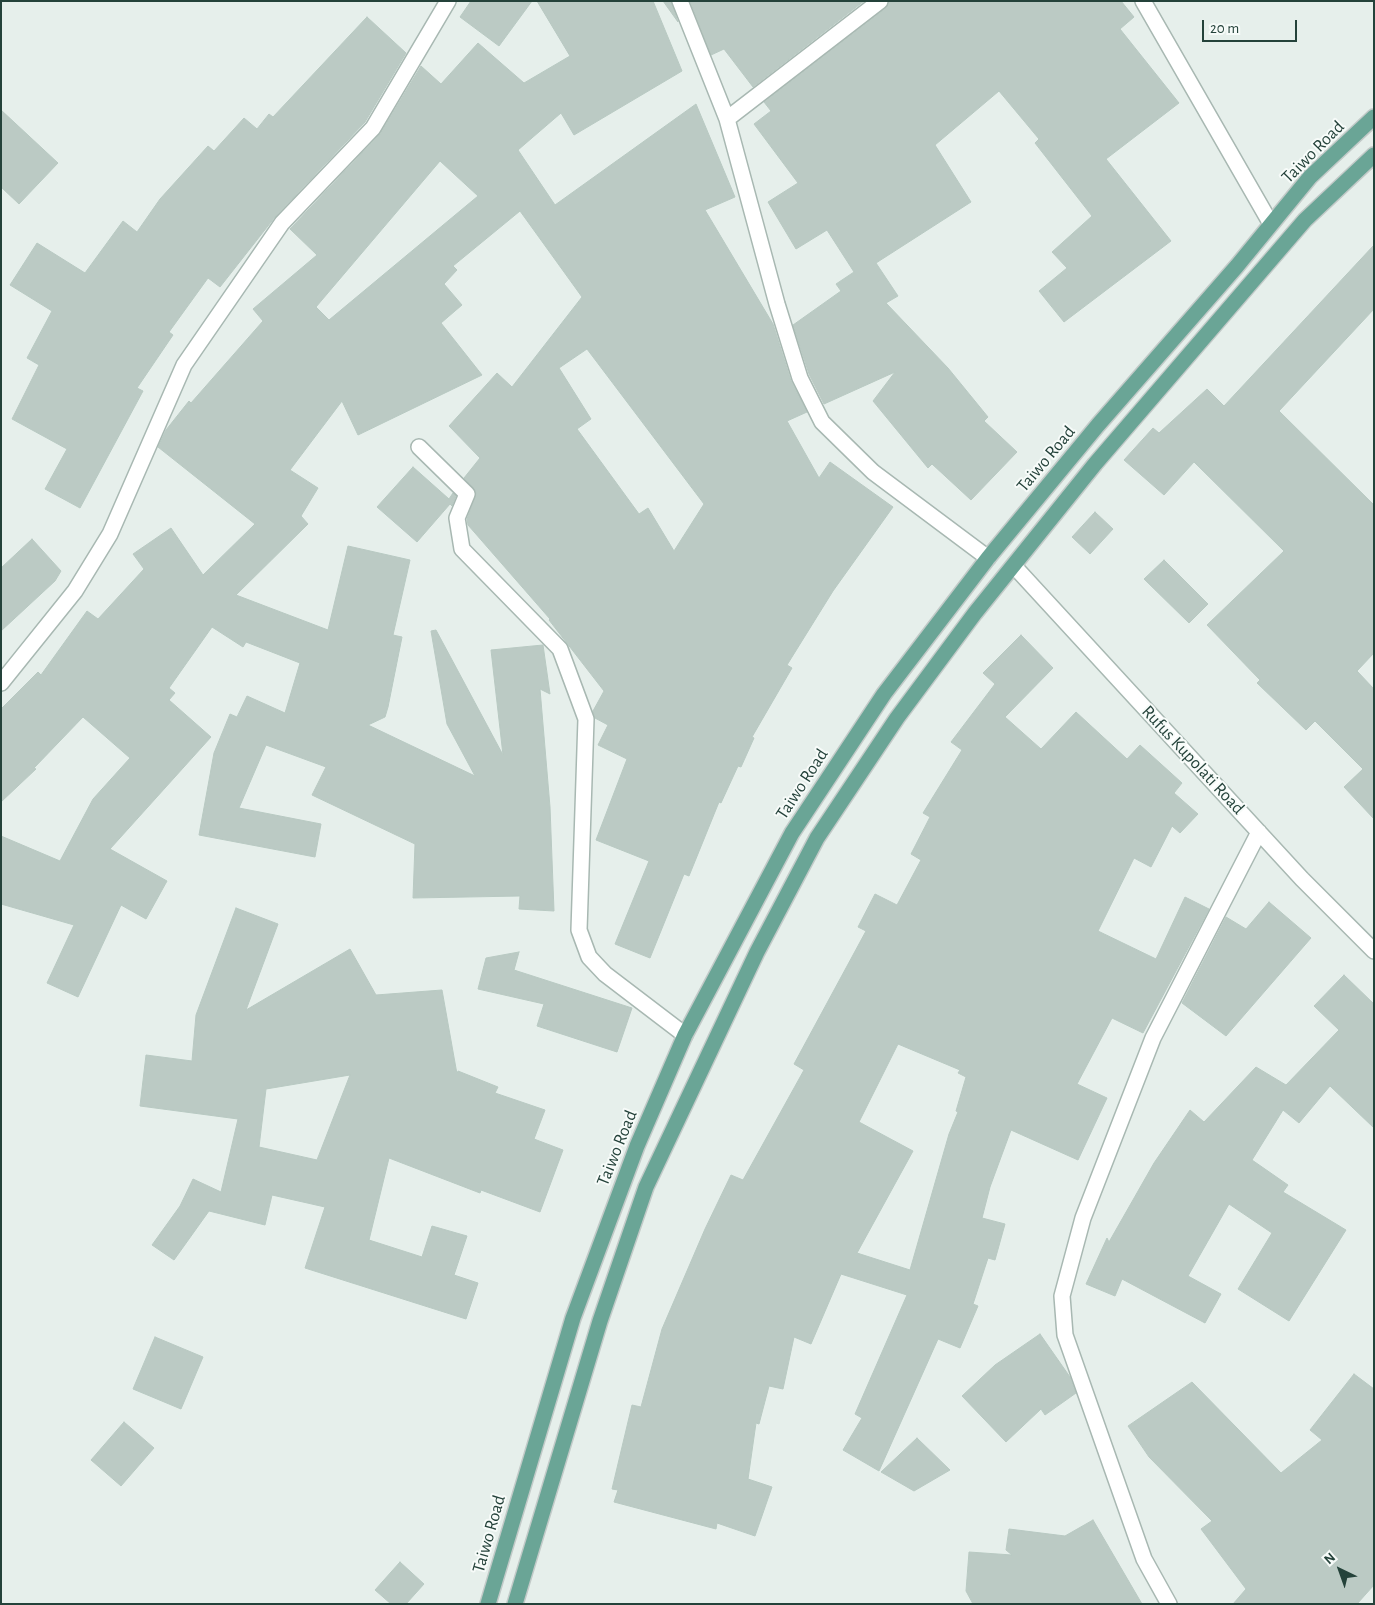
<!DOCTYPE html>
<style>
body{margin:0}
#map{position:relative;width:1375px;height:1605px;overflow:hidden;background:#e6efeb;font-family:"Alegreya Sans",sans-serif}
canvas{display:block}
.frame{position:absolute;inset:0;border:2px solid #24423a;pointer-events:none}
.north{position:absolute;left:1315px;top:1545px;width:50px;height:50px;-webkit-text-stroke:4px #f7fbf9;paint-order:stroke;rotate:318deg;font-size:14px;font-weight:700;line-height:20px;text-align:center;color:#24423a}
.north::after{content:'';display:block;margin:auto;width:18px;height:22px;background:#24423a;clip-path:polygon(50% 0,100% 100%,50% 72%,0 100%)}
.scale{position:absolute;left:1202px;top:20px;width:95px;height:22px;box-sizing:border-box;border:2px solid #24423a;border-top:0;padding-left:6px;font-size:15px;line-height:18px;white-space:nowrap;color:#24423a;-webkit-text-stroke:4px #f7fbf9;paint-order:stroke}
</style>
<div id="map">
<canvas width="1375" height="1605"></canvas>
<div class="frame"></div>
<div class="north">N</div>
<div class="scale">20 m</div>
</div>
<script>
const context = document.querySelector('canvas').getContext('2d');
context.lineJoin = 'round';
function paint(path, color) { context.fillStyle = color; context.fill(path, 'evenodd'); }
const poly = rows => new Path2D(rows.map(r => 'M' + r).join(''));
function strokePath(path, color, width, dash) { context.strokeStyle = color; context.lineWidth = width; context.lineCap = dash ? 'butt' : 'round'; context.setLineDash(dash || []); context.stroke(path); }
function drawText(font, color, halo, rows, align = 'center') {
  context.font = font + ' "Alegreya Sans",sans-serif'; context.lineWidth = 4; context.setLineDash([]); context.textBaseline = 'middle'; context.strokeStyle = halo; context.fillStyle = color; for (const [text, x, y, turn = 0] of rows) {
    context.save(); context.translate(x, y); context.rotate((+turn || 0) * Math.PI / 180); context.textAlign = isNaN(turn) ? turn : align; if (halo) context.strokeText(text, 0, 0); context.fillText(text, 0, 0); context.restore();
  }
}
const building = poly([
 [471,1,532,1,499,46,460,17,471,1],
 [537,1,653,1,682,71,574,135,561,113,518,150,555,205,696,104,735,197,705,210,773,324,791,381,807,412,787,421,819,478,830,462,893,507,833,591,787,665,792,668,752,737,754,738,741,767,738,766,721,803,719,802,689,876,684,874,650,958,615,944,649,861,596,840,627,759,598,745,608,725,595,718,593,711,604,691,549,620,550,619,468,525,467,519,476,493,464,478,480,458,449,426,497,373,512,387,582,297,520,211,453,266,457,270,444,284,462,305,441,323,482,375,358,435,342,401,290,470,318,488,301,516,308,524,236,595,328,630,348,546,410,560,393,635,402,637,388,707,385,717,368,725,475,776,447,724,431,631,436,630,503,755,491,650,543,645,550,694,540,689,550,807,554,911,519,909,520,896,413,898,415,844,312,795,326,767,266,745,239,808,321,824,315,857,199,835,214,753,230,714,237,717,247,696,285,713,300,663,246,642,243,647,212,627,169,688,175,693,169,700,211,737,110,849,167,881,146,919,121,905,78,997,47,983,74,925,1,904,1,836,60,861,93,799,130,758,83,717,34,768,36,769,1,802,1,709,38,672,41,675,87,611,98,619,144,569,133,554,171,528,203,575,255,524,158,447,166,430,189,401,191,403,263,321,253,309,317,255,290,229,380,134,421,66,441,84,478,43,524,83,570,56,537,1],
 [440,161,478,196,329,320,316,307,440,161],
 [587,349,704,504,674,551,648,508,639,514,577,429,591,419,559,368,587,349],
 [663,1,671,1,678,22,663,1],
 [690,1,864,1,753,87,724,49,711,55,690,1],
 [889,1,1121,1,1134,17,1120,29,1179,103,1106,159,1171,241,1064,322,1039,291,1067,268,1052,252,1092,216,1035,143,1039,139,999,91,935,145,971,202,876,263,898,296,886,303,948,368,988,417,984,421,1017,452,971,500,932,464,928,468,873,401,895,372,824,404,809,374,793,325,841,291,836,284,854,272,827,230,796,249,768,202,798,183,754,124,771,111,764,102,886,8,889,1],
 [367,17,406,53,365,122,275,217,220,287,208,278,169,332,173,335,137,388,143,391,80,508,45,489,67,449,12,419,39,365,27,358,52,311,10,285,37,243,85,273,123,221,137,232,160,199,208,146,214,151,244,118,257,129,269,114,273,117,367,17],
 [1,110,58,163,19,204,1,187,1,110],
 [1374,245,1374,309,1279,411,1374,505,1374,653,1357,671,1374,689,1374,819,1344,787,1363,769,1315,721,1306,730,1257,683,1260,680,1207,625,1284,551,1194,462,1164,495,1124,460,1153,428,1159,433,1207,389,1224,406,1374,245],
 [413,467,449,499,453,493,456,496,452,506,450,504,417,542,377,507,413,467],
 [1095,512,1113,529,1090,554,1072,537,1095,512],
 [32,539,61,571,55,581,1,631,1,568,32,539],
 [1164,560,1208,604,1189,623,1144,579,1164,560],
 [1021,635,1053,668,1005,717,1041,749,1076,712,1127,759,1140,745,1182,783,1174,793,1198,814,1180,833,1172,826,1151,867,1134,858,1098,931,1156,959,1185,897,1209,909,1143,1033,1112,1018,1077,1084,1107,1098,1078,1160,1011,1130,990,1187,982,1218,1005,1224,995,1260,988,1258,973,1304,978,1306,960,1348,938,1339,879,1471,843,1450,862,1418,855,1414,907,1295,841,1274,811,1344,794,1337,783,1389,769,1386,759,1424,756,1423,748,1479,772,1487,755,1536,717,1523,716,1529,614,1502,618,1490,612,1489,632,1405,641,1407,662,1329,705,1229,731,1175,743,1180,804,1070,794,1064,866,931,858,927,875,894,897,905,921,860,911,854,930,817,923,813,962,750,951,742,995,684,983,673,1021,635],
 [898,1044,960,1070,958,1073,966,1077,956,1111,958,1112,949,1134,910,1270,857,1253,913,1151,859,1122,898,1044],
 [1269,902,1311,938,1226,1036,1182,1003,1226,917,1246,929,1269,902],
 [236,908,278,924,246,1010,350,949,376,995,442,990,457,1074,458,1071,498,1087,495,1093,545,1110,534,1139,563,1150,540,1212,481,1190,480,1193,389,1158,369,1240,422,1257,432,1226,467,1236,454,1275,478,1283,466,1319,305,1268,325,1207,272,1195,265,1225,209,1211,174,1260,152,1245,180,1206,193,1179,221,1192,238,1119,140,1106,146,1055,192,1061,196,1015,236,908],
 [350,1075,317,1160,259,1147,266,1089,350,1075],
 [519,952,514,970,632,1008,617,1052,537,1026,544,1004,478,989,486,958,519,952],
 [1344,975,1374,1004,1374,1128,1330,1086,1299,1123,1283,1110,1252,1160,1288,1185,1283,1192,1346,1230,1289,1321,1238,1289,1272,1233,1229,1204,1188,1276,1221,1294,1205,1323,1122,1279,1115,1296,1086,1284,1107,1238,1109,1242,1154,1163,1190,1110,1204,1122,1256,1067,1286,1085,1339,1030,1314,1006,1344,975],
 [1040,1334,1070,1377,1076,1393,1045,1415,1041,1409,1006,1442,962,1396,995,1365,1040,1334],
 [155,1337,203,1357,181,1409,133,1389,155,1337],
 [1354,1374,1374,1389,1374,1585,1357,1604,1233,1604,1246,1589,1201,1529,1212,1521,1149,1457,1128,1426,1192,1382,1281,1473,1322,1440,1310,1430,1354,1374],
 [124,1422,154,1448,121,1486,91,1460,124,1422],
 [917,1438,950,1470,914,1491,881,1472,917,1438],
 [1093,1520,1142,1604,973,1604,966,1591,969,1552,1012,1555,1006,1550,1009,1529,1065,1536,1093,1520],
 [400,1562,424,1584,406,1604,391,1604,375,1590,400,1562]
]);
const minor = poly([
 [680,1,727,119,777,304,800,378,822,422,873,472,988,558],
 [1143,1,1271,224],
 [727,119,880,1],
 [419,447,467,494,457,518,462,549,560,649,586,719,579,930,589,957,605,974,685,1035],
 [1014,566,1302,879,1374,951],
 [1,683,75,591,110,534,184,365,282,223,373,128,448,1],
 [1169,1604,1144,1559,1065,1335,1062,1296,1083,1218,1153,1038,1259,832]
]);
const major = poly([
 [488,1604,573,1318,637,1146,685,1035,792,833,884,694,988,558,1098,425,1237,266,1310,177,1374,117],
 [515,1604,600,1321,646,1187,757,952,817,838,897,718,975,613,1095,464,1305,220,1374,155]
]);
const streetNames = [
 ["Taiwo Road",1313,152,-45],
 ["Taiwo Road",1046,459,-50],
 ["Rufus Kupolati Road",1193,760,47],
 ["Taiwo Road",802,784,-57],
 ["Taiwo Road",617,1148,-68],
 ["Taiwo Road",489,1534,-74]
];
paint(building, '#bbcac4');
strokePath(building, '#b8c9c2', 1);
strokePath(minor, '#a8b8b2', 18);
strokePath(major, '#c2cac8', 18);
strokePath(minor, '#fff', 15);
strokePath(major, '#6aa596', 15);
drawText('18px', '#24423a', '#f7fbf9', streetNames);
</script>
